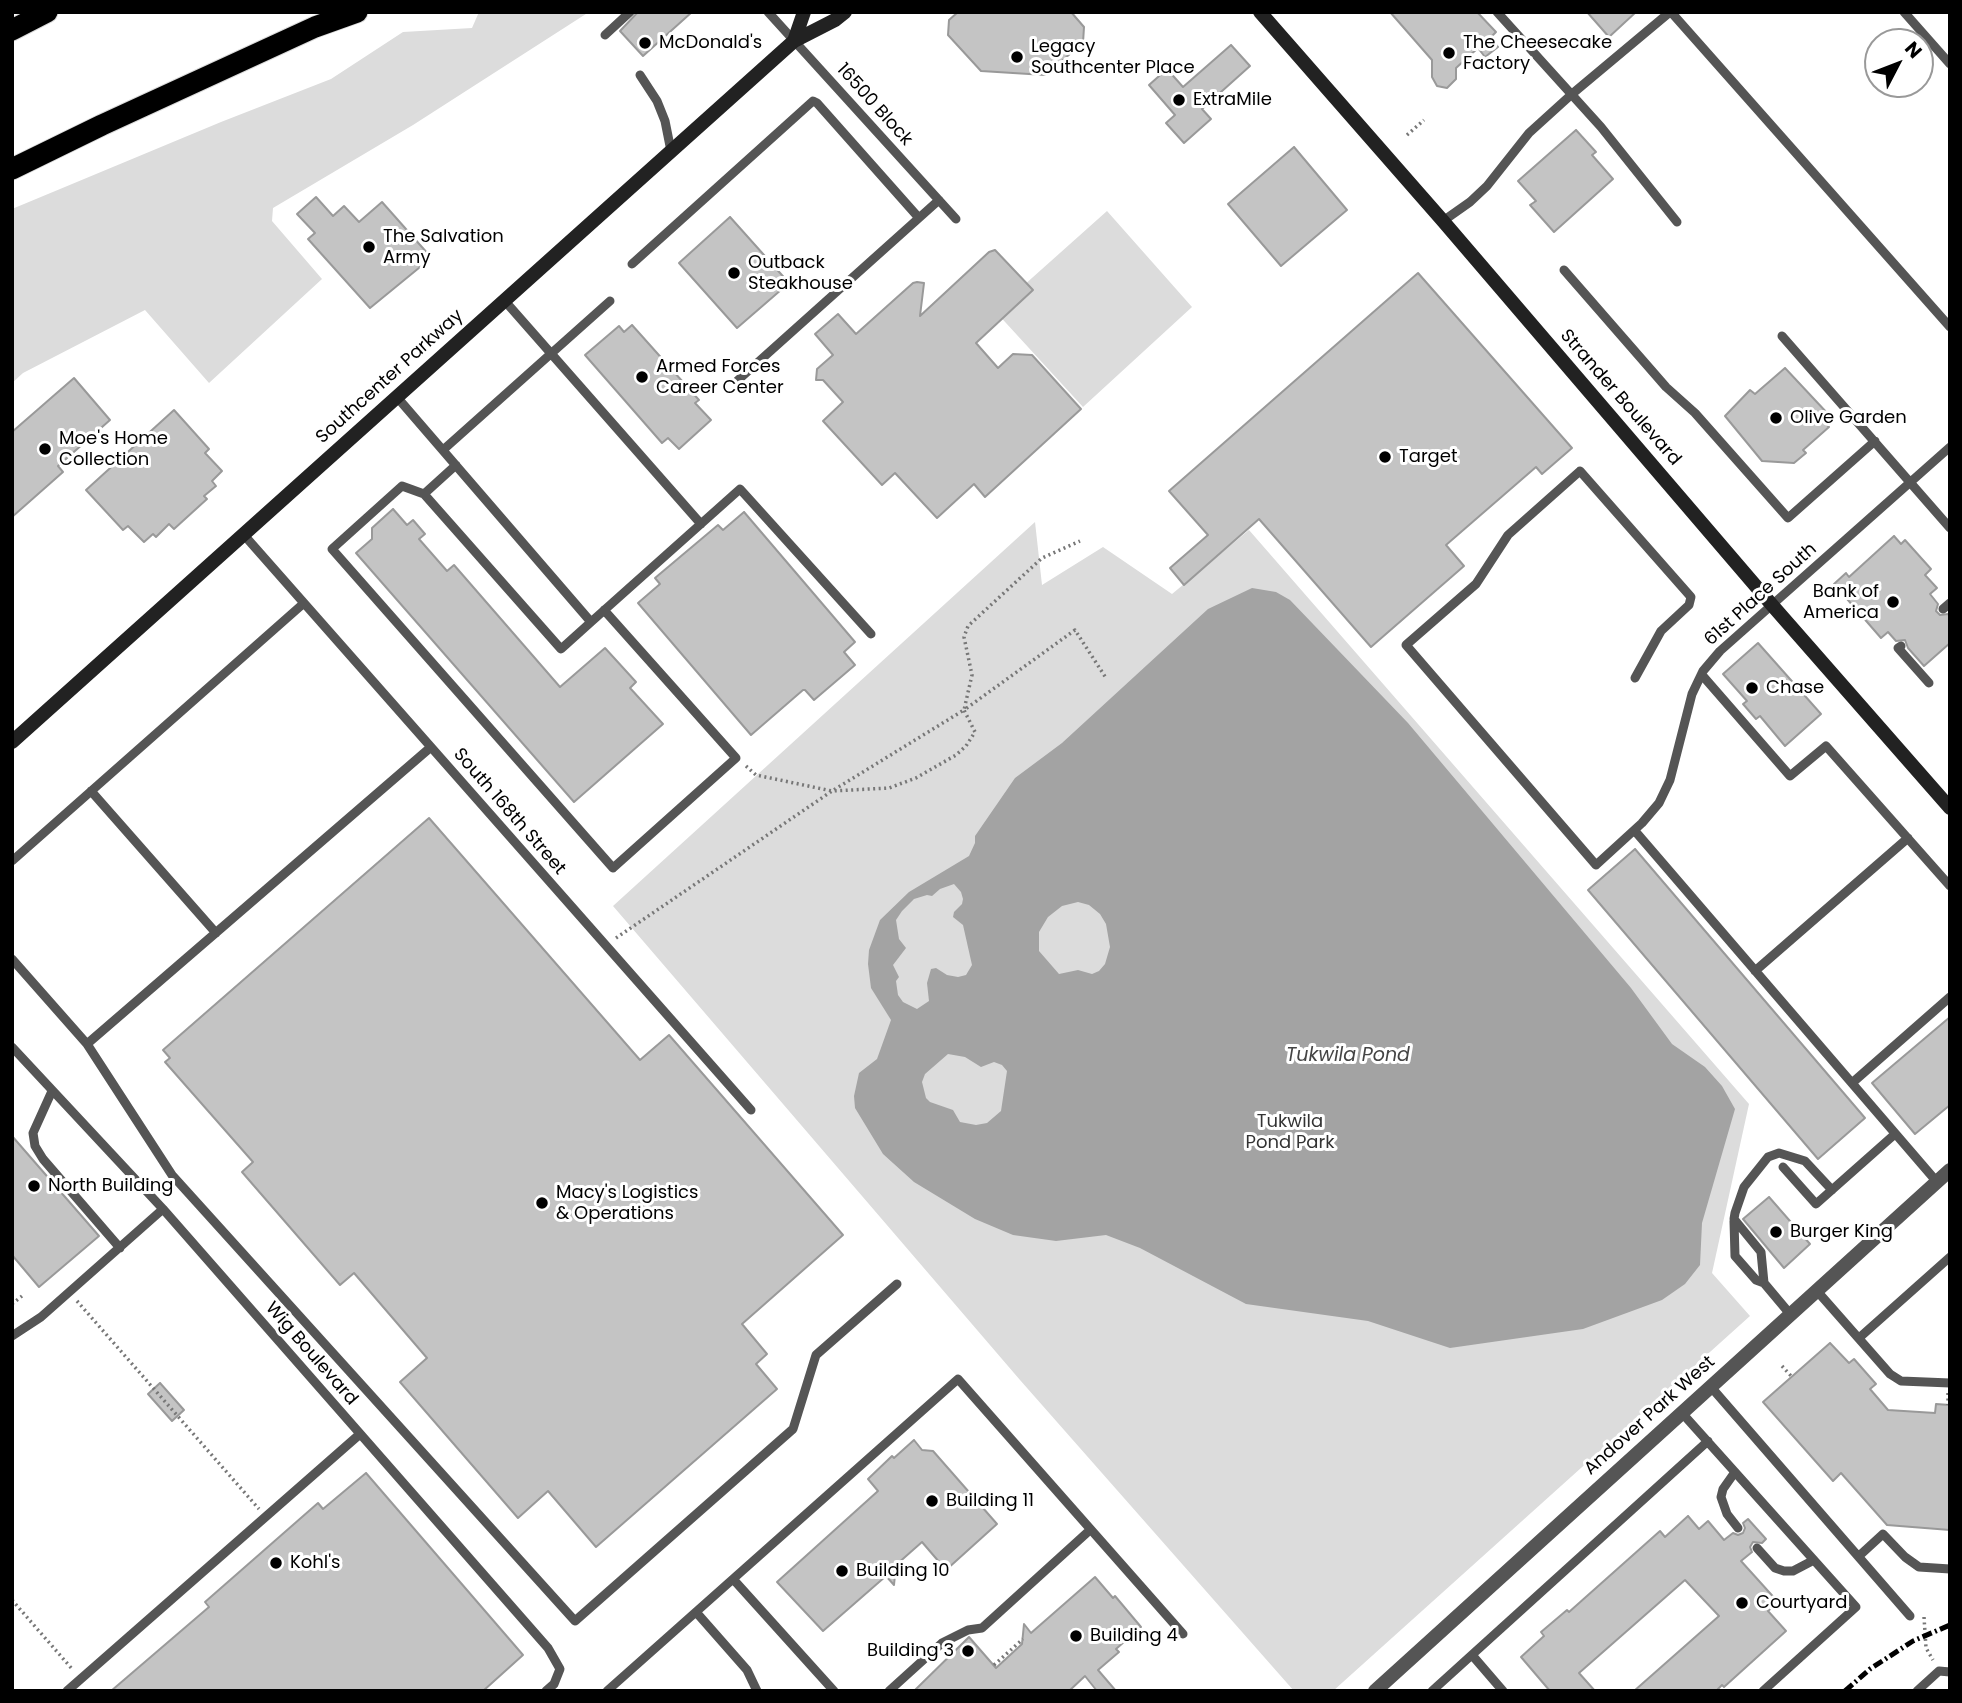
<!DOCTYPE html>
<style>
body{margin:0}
#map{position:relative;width:1962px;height:1703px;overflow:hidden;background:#fff;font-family:Poppins,sans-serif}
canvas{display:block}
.frame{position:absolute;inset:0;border:14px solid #000;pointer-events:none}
.north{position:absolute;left:1864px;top:28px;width:70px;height:70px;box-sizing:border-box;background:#fff;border:2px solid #999;border-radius:50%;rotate:48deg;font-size:19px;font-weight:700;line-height:28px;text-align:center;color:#000}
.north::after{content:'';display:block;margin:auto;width:24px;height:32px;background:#000;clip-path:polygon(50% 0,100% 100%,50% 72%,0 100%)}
</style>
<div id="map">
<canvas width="1962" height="1703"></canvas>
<div class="frame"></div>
<div class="north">N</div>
</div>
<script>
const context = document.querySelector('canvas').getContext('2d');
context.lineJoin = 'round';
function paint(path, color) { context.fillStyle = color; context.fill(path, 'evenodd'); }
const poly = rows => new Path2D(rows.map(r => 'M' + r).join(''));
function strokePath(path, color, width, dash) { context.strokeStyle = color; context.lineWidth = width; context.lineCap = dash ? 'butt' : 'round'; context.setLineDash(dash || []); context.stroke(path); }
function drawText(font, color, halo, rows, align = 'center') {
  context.font = font + ' Poppins,sans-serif'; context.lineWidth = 6; context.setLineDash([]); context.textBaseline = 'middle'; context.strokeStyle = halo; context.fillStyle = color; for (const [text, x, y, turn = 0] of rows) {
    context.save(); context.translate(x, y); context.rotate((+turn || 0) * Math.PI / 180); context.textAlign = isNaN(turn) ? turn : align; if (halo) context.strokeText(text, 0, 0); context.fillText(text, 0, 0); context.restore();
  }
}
const green = poly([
 [479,12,589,12,413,125,273,208,272,221,322,279,209,383,145,310,23,373,12,383,12,209,221,122,331,79,403,32,472,28],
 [1107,211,1192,307,1083,407,995,311],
 [1035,522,1042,585,1103,547,1172,594,1249,530,1749,1104,1712,1273,1750,1316,1333,1691,1294,1691,1020,1380,613,906]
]);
const water = poly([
 [1252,588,1276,592,1290,600,1408,723,1631,988,1672,1044,1705,1067,1722,1086,1735,1109,1702,1223,1700,1265,1685,1284,1662,1300,1583,1329,1450,1348,1368,1321,1246,1304,1140,1248,1106,1235,1056,1241,1013,1235,975,1219,914,1182,883,1154,855,1108,854,1096,859,1073,877,1059,891,1020,871,988,868,964,869,950,880,920,909,892,969,856,975,843,975,836,1015,778,1062,743,1208,609],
 [954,884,961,892,963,899,962,904,954,912,953,917,963,925,972,965,966,975,958,977,947,975,936,968,931,969,927,983,929,1001,917,1009,903,1002,898,995,896,981,899,977,893,965,906,948,899,939,896,920,902,911,914,899,927,895,932,896,940,889],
 [1078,902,1089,905,1100,914,1106,924,1110,947,1105,964,1099,971,1092,974,1078,970,1059,974,1039,951,1039,932,1048,917,1062,906],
 [948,1054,965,1057,981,1067,994,1062,1002,1065,1007,1071,1001,1111,987,1123,976,1125,960,1122,953,1110,930,1102,926,1098,922,1082,925,1074]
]);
const building = poly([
 [638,12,692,12,643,56,620,31,638,12],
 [958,12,1071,12,1084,27,1083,43,1045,75,981,71,948,35,949,20,958,12],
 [1390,12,1477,12,1496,32,1490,38,1498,47,1485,57,1478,48,1456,68,1456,79,1447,88,1437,86,1432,77,1432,60,1390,12],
 [1587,12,1636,12,1609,37,1587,12],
 [1231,45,1250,66,1202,109,1211,119,1184,143,1166,123,1175,115,1149,85,1167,69,1183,87,1231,45],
 [1576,130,1596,152,1592,155,1613,179,1554,232,1530,205,1536,201,1518,181,1576,130],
 [1294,147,1347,210,1281,266,1228,204,1294,147],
 [316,197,333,216,344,206,359,222,382,202,429,255,423,260,425,263,370,308,308,239,315,233,297,214,316,197],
 [730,217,789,283,737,328,679,263,730,217],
 [995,250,1033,290,976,343,998,368,1013,354,1032,355,1081,409,985,497,974,484,937,518,895,473,882,485,823,421,843,402,823,380,816,380,817,369,833,355,815,334,838,314,856,334,913,283,917,282,924,283,920,316,989,252,995,250],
 [1418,273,1572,448,1542,474,1536,467,1446,545,1464,566,1371,647,1259,519,1184,585,1170,568,1208,535,1169,491,1418,273],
 [632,325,699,400,695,403,711,420,679,449,668,438,662,443,585,355,619,326,624,332,632,325],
 [1785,368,1829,415,1823,421,1829,427,1803,450,1806,453,1794,463,1762,461,1725,416,1750,390,1755,394,1785,368],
 [74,378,110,420,58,466,63,472,12,517,12,432,74,378],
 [174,410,209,449,205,453,222,471,212,481,216,486,204,496,207,499,174,529,169,524,156,537,153,534,144,542,128,526,123,530,86,490,174,410],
 [393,509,407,525,413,520,425,534,419,539,447,571,454,565,560,687,605,648,636,682,630,688,663,724,574,802,356,553,372,539,372,528,393,509],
 [744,512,855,642,844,652,855,665,814,700,805,690,803,690,751,735,638,603,660,584,655,578,718,525,723,530,744,512],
 [1894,536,1901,544,1905,540,1931,569,1925,575,1937,588,1930,594,1938,604,1936,611,1940,615,1948,614,1950,616,1950,643,1924,666,1908,648,1905,640,1896,641,1888,632,1881,638,1834,584,1846,573,1849,577,1894,536],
 [1758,643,1821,714,1785,746,1760,716,1756,719,1743,704,1747,701,1723,674,1758,643],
 [429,818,640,1060,669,1035,843,1235,742,1324,767,1354,756,1364,777,1389,596,1547,548,1491,518,1518,400,1382,427,1358,354,1273,340,1285,242,1172,253,1162,165,1062,170,1058,163,1050,429,818],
 [1635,849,1865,1118,1818,1159,1588,890,1635,849],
 [1950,1017,1950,1105,1915,1134,1872,1083,1950,1017],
 [12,1136,99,1236,39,1287,12,1255,12,1136],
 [1769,1197,1810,1244,1784,1268,1743,1219,1769,1197],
 [1830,1343,1849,1363,1854,1359,1876,1384,1870,1389,1888,1410,1935,1413,1936,1404,1950,1405,1950,1530,1887,1525,1841,1473,1833,1481,1763,1402,1830,1343],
 [160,1383,184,1410,172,1421,148,1394,160,1383],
 [914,1440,922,1450,933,1451,997,1524,946,1570,922,1542,896,1565,894,1585,886,1576,823,1631,777,1582,878,1491,868,1479,892,1456,894,1458,914,1440],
 [366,1473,523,1655,483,1691,111,1691,209,1607,205,1602,318,1503,323,1509,366,1473],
 [1688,1516,1699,1529,1708,1521,1724,1540,1733,1533,1738,1535,1743,1533,1745,1528,1743,1523,1748,1519,1766,1539,1762,1543,1753,1542,1750,1547,1752,1552,1741,1561,1778,1602,1768,1611,1786,1631,1724,1687,1722,1685,1716,1691,1634,1691,1719,1616,1685,1580,1579,1673,1595,1691,1550,1691,1521,1657,1544,1636,1541,1632,1567,1610,1569,1612,1660,1531,1665,1537,1688,1516],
 [1095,1577,1113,1598,1115,1596,1141,1627,1116,1649,1119,1652,1098,1670,1116,1691,1097,1691,1085,1676,1069,1691,914,1691,969,1637,996,1668,1022,1644,1024,1624,1031,1633,1095,1577]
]);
const path = poly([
 [1407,135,1424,120],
 [746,766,756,775,832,791,964,710,972,675,964,637,968,626,1042,558,1080,541],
 [616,938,832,791,889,788,916,778,956,755,966,746,975,732,964,710,1075,630,1106,678],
 [77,1301,259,1509],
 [12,1304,22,1296],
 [1782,1366,1792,1377],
 [1948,1393,1948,1405],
 [12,1600,73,1670],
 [1924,1617,1926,1648,1933,1660],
 [994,1665,1023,1639]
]);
const service = poly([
 [768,12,956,219],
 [1497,12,1601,127,1677,222],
 [1671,12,1950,327],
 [1904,12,1950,64],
 [605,35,630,12],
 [640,75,657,101,665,121,671,151],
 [1443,221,1470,202,1487,186,1529,133,1572,94,1670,12],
 [632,264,813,101,817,103,919,218],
 [1564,270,1666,387,1695,413,1788,518,1875,441],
 [504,300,701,524],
 [1782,336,1950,528],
 [737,381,939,200],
 [396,396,591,622,740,489,871,634],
 [443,450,610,301],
 [456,465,424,494,561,649,591,622],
 [424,494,402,486,332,549,613,868,736,758,604,610],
 [244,535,751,1110],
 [1943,609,1950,603],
 [1901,646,1898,648,1929,683],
 [1702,675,1790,776,1826,746,1950,886],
 [1635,678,1661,631,1689,605,1691,597,1580,471,1508,535,1476,584,1406,645,1596,865,1642,823,1659,803,1670,780,1692,694,1703,671,1720,651,1950,447],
 [431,747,87,1044,172,1175,575,1621,793,1429,816,1355,897,1284],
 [91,791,216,933],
 [1635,831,1937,1182],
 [12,861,304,603],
 [12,959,87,1044],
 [1755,971,1908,838],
 [12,1047,163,1209,548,1648,560,1669,554,1684,546,1691],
 [1852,1083,1950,997],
 [52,1091,33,1133,35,1146,43,1159,120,1248],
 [1783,1167,1816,1204,1895,1134],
 [1734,1221,1735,1256,1756,1280,1764,1283],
 [1817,1291,1890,1374,1901,1381,1950,1383],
 [1790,1314,1764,1283,1761,1252,1734,1219,1735,1213,1744,1187,1768,1157,1779,1153,1805,1161,1832,1190],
 [12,1336,41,1317,163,1209],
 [1859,1338,1950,1257],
 [1711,1387,1910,1616],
 [1682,1413,1856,1607,1763,1691],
 [1735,1472,1723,1489,1721,1497,1727,1514,1738,1528],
 [1757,1548,1775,1568,1784,1571,1793,1571,1814,1560],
 [1859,1556,1883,1534,1905,1557,1919,1567,1950,1569],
 [733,1579,834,1691],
 [696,1612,747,1670,757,1691],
 [1472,1655,1503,1691],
 [67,1691,360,1434],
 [607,1691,958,1379,1183,1634],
 [889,1691,942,1643,968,1630,982,1628,1090,1530],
 [1432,1691,1708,1441],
 [1917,1691,1939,1671,1950,1672]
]);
const tertiary = poly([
 [1375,1691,1950,1170]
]);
const secondary = poly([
 [1260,12,1443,221,1772,605,1950,808],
 [794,41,804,12],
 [12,742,794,41,835,20,845,12]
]);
const motorway = poly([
 [12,30,47,12],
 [12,169,102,125,315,27,357,12]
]);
const rail = poly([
 [1845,1691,1870,1669,1913,1641,1950,1625]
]);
const markers = [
 [645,43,7,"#000"],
 [1449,53,7,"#000"],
 [1017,57,7,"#000"],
 [1179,100,7,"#000"],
 [369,247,7,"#000"],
 [734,273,7,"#000"],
 [642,377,7,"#000"],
 [1776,418,7,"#000"],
 [45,449,7,"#000"],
 [1385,457,7,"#000"],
 [1893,602,7,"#000"],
 [1752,688,7,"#000"],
 [34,1186,7,"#000"],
 [542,1203,7,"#000"],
 [1776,1232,7,"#000"],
 [932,1501,7,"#000"],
 [276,1563,7,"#000"],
 [842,1571,7,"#000"],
 [1742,1603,7,"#000"],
 [1076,1636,7,"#000"],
 [968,1651,7,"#000"]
];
const poiNames = [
 ["McDonald's",659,43],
 ["The Cheesecake",1463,43],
 ["Factory",1463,64],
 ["Legacy",1031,47],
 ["Southcenter Place",1031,68],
 ["ExtraMile",1193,100],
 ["The Salvation",383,237],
 ["Army",383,258],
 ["Outback",748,263],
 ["Steakhouse",748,284],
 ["Armed Forces",656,367],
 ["Career Center",656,388],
 ["Olive Garden",1790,418],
 ["Moe's Home",59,439],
 ["Collection",59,460],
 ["Target",1399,457],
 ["Bank of",1879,592,"right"],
 ["America",1879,613,"right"],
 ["Chase",1766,688],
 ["North Building",48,1186],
 ["Macy's Logistics",556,1193],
 ["& Operations",556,1214],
 ["Burger King",1790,1232],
 ["Building 11",946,1501],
 ["Kohl's",290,1563],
 ["Building 10",856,1571],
 ["Courtyard",1756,1603],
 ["Building 4",1090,1636],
 ["Building 3",954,1651,"right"]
];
const streetNames = [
 ["16500 Block",874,105,48],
 ["Southcenter Parkway",390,377,-42],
 ["Strander Boulevard",1620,398,49],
 ["61st Place South",1761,595,-42],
 ["South 168th Street",509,812,49],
 ["Wig Boulevard",311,1354,49],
 ["Andover Park West",1650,1416,-42]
];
const parkNames = [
 ["Tukwila",1290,1122],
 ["Pond Park",1290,1143]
];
const waterNames = [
 ["Tukwila Pond",1348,1056]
];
paint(green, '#dcdcdc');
paint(water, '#a3a3a3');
paint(building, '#c4c4c4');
strokePath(building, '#999', 2);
strokePath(motorway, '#dbdbdb', 23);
strokePath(path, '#777', 3.5, [2, 3.5]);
strokePath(service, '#555', 9);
strokePath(tertiary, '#555', 14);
strokePath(secondary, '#222', 14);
strokePath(motorway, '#000', 21);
strokePath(rail, '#000', 5, [10, 3.5, 2, 3.5]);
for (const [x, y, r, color] of markers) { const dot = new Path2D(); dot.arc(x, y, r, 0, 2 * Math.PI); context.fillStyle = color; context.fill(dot); strokePath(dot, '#fff', 2.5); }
drawText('18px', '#000', '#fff', poiNames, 'left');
drawText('18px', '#000', '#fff', streetNames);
drawText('18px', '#333', '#fff', parkNames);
drawText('italic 19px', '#444', '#fff', waterNames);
</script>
